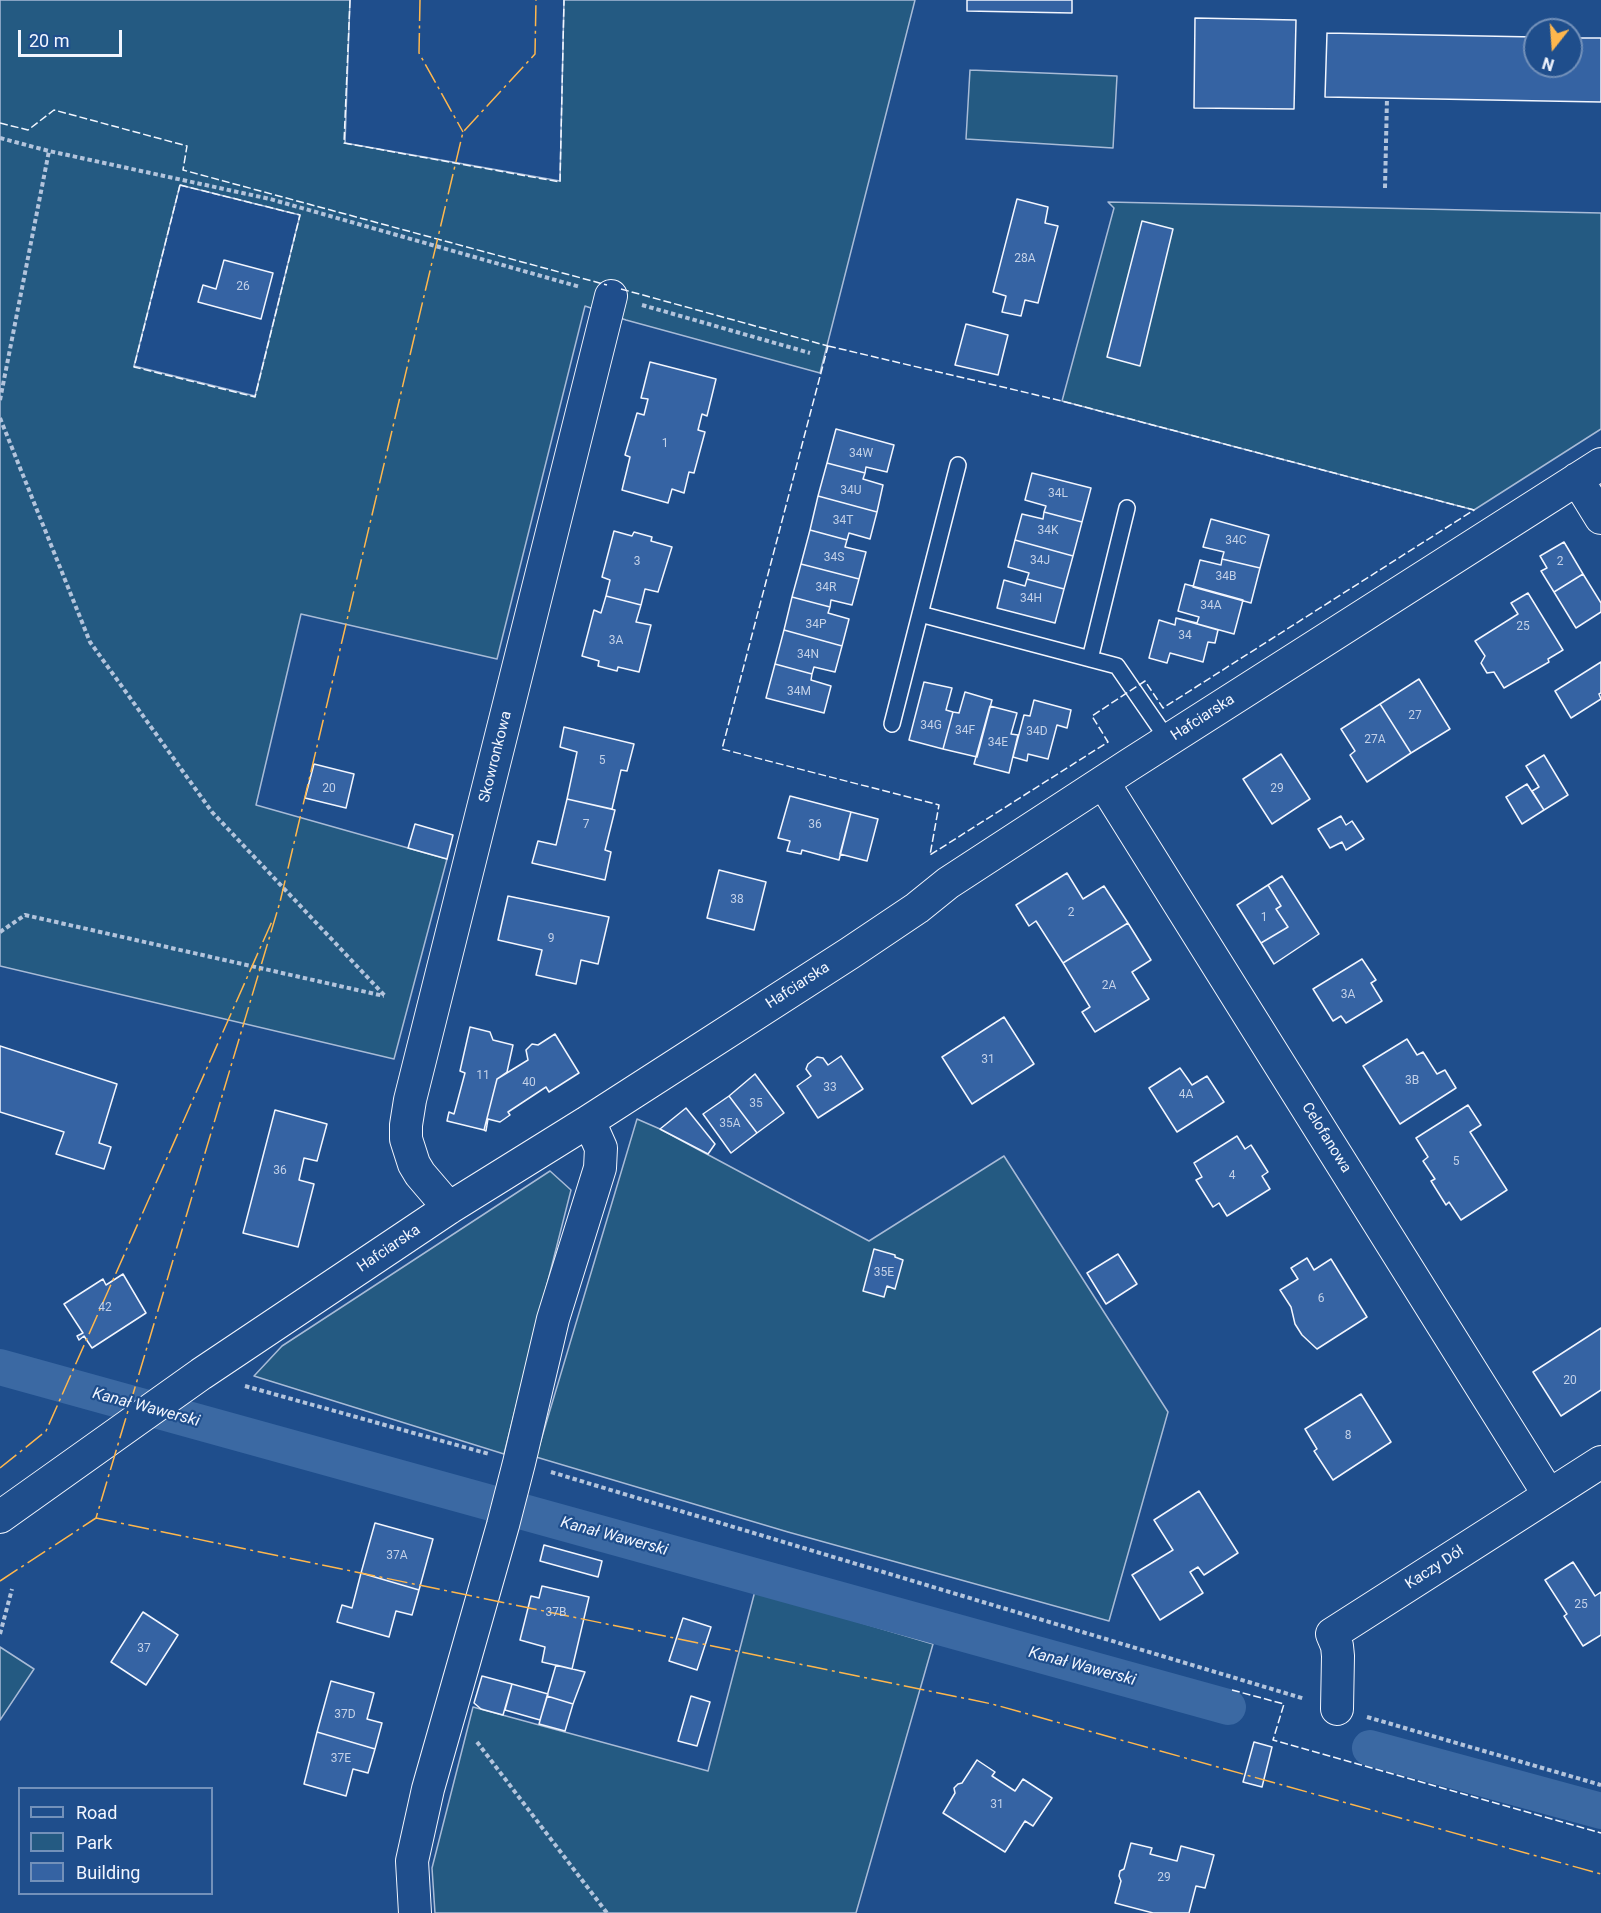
<!DOCTYPE html>
<meta charset="utf-8">
<style>
body{margin:0}
#map{position:relative;width:1601px;height:1913px;overflow:hidden;background:#1f4e8c;font-family:Roboto,sans-serif}
canvas{display:block}
.legend{position:absolute;left:18px;top:1787px;width:195px;height:108px;box-sizing:border-box;background:#1f4e8c;border:2px solid #7391ba;margin:0;padding:8px 10px;list-style:none;font-size:18px;color:#f2f6ff}
.legend li{display:flex;align-items:center;gap:12px;height:30px}
.legend b{width:30px;border:2px solid #7391ba}
.north{position:absolute;left:1523px;top:18px;width:60px;height:60px;box-sizing:border-box;background:#1f4e8c;border:2px solid #7391ba;border-radius:50%;rotate:197deg;font-size:16px;font-weight:700;line-height:24px;text-align:center;color:#f2f6ff}
.north::after{content:'';display:block;margin:auto;width:21px;height:27px;background:#ffb74d;clip-path:polygon(50% 0,100% 100%,50% 72%,0 100%)}
.scale{position:absolute;left:18px;top:30px;width:104px;height:27px;box-sizing:border-box;border:3px solid #f2f6ff;border-top:0;padding-left:8px;font-size:18px;line-height:21px;white-space:nowrap;color:#f2f6ff;-webkit-text-stroke:4px #1f4e8c;paint-order:stroke}
</style>
<div id="map">
<canvas width="1601" height="1913"></canvas>
<ul class="legend">
<li><b style="height:8px;background:#1f4e8c"></b>Road</li>
<li><b style="height:16px;background:#245a82"></b>Park</li>
<li><b style="height:16px;background:#3563a3"></b>Building</li>
</ul>
<div class="north">N</div>
<div class="scale">20 m</div>
</div>
<script>
const context = document.querySelector('canvas').getContext('2d');
context.lineJoin = 'round';
function paint(path, color) { context.fillStyle = color; context.fill(path, 'evenodd'); }
const poly = rows => new Path2D(rows.map(r => 'M' + r).join(''));
function strokePath(path, color, width, dash) { context.strokeStyle = color; context.lineWidth = width; context.lineCap = dash ? 'butt' : 'round'; context.setLineDash(dash || []); context.stroke(path); }
function drawText(font, color, halo, rows, align = 'center') {
  context.font = font + ' Roboto,sans-serif'; context.lineWidth = 4.5; context.setLineDash([]); context.textBaseline = 'middle'; context.strokeStyle = halo; context.fillStyle = color; for (const [text, x, y, turn = 0] of rows) {
    context.save(); context.translate(x, y); context.rotate((+turn || 0) * Math.PI / 180); context.textAlign = isNaN(turn) ? turn : align; if (halo) context.strokeText(text, 0, 0); context.fillText(text, 0, 0); context.restore();
  }
}
const green = poly([
 [0,0,350,0,345,143,560,181,564,0,915,0,820,373,626,320,585,306,497,659,301,614,256,805,447,859,394,1059,0,966,0,0],
 [180,185,300,215,255,396,134,366,180,185],
 [970,70,1117,76,1113,148,966,139,970,70],
 [1108,202,1601,213,1601,429,1474,510,1062,401,1114,208,1108,202],
 [637,1119,660,1129,869,1241,1004,1156,1168,1412,1109,1621,788,1532,536,1457,637,1119],
 [550,1171,571,1190,504,1454,254,1376,282,1346,550,1171],
 [755,1591,933,1644,856,1913,435,1913,432,1868,473,1707,708,1771,755,1591],
 [0,1647,34,1669,0,1720,0,1647]
]);
const canal = poly([
 [0,1367,1228,1707],
 [1370,1748,1601,1811]
]);
const building = poly([
 [967,0,1072,0,1072,13,967,11,967,0],
 [1195,18,1296,20,1294,109,1194,108,1195,18],
 [1327,33,1535,37,1535,66,1571,66,1571,38,1601,38,1601,102,1325,97,1327,33],
 [1017,199,1048,207,1045,223,1058,226,1038,303,1025,300,1021,316,1002,312,1006,296,993,292,1017,199],
 [1142,221,1173,229,1140,366,1107,357,1142,221],
 [224,260,273,273,261,319,198,302,203,285,216,289,224,260],
 [966,324,1008,335,998,375,955,365,966,324],
 [650,362,716,379,707,416,702,414,698,430,705,432,694,473,689,472,684,493,672,489,668,503,622,490,630,457,625,455,637,413,644,415,648,399,641,398,650,362],
 [836,429,894,445,887,472,866,467,865,473,827,463,836,429],
 [827,463,865,473,863,479,883,485,877,512,818,496,827,463],
 [1032,473,1091,488,1082,522,1044,512,1046,506,1025,500,1032,473],
 [818,496,877,512,870,539,849,533,847,540,810,530,818,496],
 [1044,512,1082,522,1073,556,1015,540,1022,514,1043,519,1044,512],
 [1211,519,1269,535,1260,568,1222,559,1224,552,1203,547,1211,519],
 [810,530,847,540,845,547,866,552,859,579,801,564,810,530],
 [614,531,632,536,634,532,652,537,651,541,672,547,658,592,645,589,641,605,606,596,610,580,602,577,614,531],
 [1015,540,1073,556,1064,589,1027,579,1029,573,1008,567,1015,540],
 [1564,542,1583,574,1554,592,1541,571,1547,568,1540,556,1564,542],
 [1222,559,1260,568,1251,603,1193,587,1200,560,1221,565,1222,559],
 [801,564,859,579,852,605,831,600,830,607,792,597,801,564],
 [1583,574,1601,603,1601,612,1576,628,1554,592,1583,574],
 [1027,579,1064,589,1055,623,997,608,1004,580,1025,586,1027,579],
 [1185,584,1243,600,1234,634,1176,618,1197,623,1199,617,1178,611,1185,584],
 [1528,593,1563,650,1548,659,1549,662,1504,688,1494,672,1487,673,1481,663,1485,656,1475,641,1518,614,1511,603,1528,593],
 [606,596,641,605,636,622,651,625,639,672,618,667,617,671,598,666,599,661,582,656,594,610,601,613,606,596],
 [792,597,830,607,828,613,849,619,842,646,784,630,792,597],
 [1176,618,1218,630,1215,643,1208,642,1203,662,1170,653,1167,663,1149,658,1159,620,1175,625,1176,618],
 [784,630,842,646,835,672,814,667,812,674,775,664,784,630],
 [1601,662,1601,693,1599,694,1601,699,1571,718,1555,691,1601,662],
 [775,664,812,674,811,680,831,686,824,713,766,698,775,664],
 [1419,679,1450,729,1411,753,1380,704,1419,679],
 [924,682,952,688,946,710,953,712,943,749,909,740,924,682],
 [965,692,992,700,977,757,943,749,953,712,959,713,965,692],
 [1034,700,1071,710,1067,728,1057,725,1048,759,1028,754,1027,761,1013,757,1024,715,1030,716,1034,700],
 [1380,704,1411,753,1367,782,1350,755,1355,751,1341,729,1380,704],
 [990,706,1017,713,1011,734,1018,735,1009,773,974,764,990,706],
 [564,727,634,744,627,771,621,770,612,809,567,799,577,752,560,747,564,727],
 [1281,754,1310,799,1272,824,1243,779,1281,754],
 [1544,755,1568,795,1544,810,1532,791,1539,787,1526,766,1544,755],
 [314,764,354,774,346,808,305,798,314,764],
 [1527,784,1544,810,1522,824,1506,797,1527,784],
 [790,796,851,812,839,860,802,850,801,854,787,851,790,841,778,838,790,796],
 [567,799,615,810,605,850,611,852,605,880,532,863,538,841,556,845,567,799],
 [851,812,878,819,867,861,840,854,851,812],
 [1341,816,1346,825,1352,821,1364,839,1346,850,1342,842,1330,848,1318,829,1341,816],
 [415,824,453,835,447,859,408,848,415,824],
 [719,870,766,882,754,930,707,918,719,870],
 [1067,873,1083,899,1104,886,1128,923,1063,963,1036,921,1029,926,1016,905,1067,873],
 [1282,876,1319,934,1274,964,1261,943,1288,927,1276,909,1281,906,1268,885,1282,876],
 [1268,885,1281,906,1276,909,1288,927,1261,943,1237,905,1268,885],
 [508,896,609,917,598,964,581,960,576,984,536,975,542,950,498,940,508,896],
 [1128,923,1151,960,1132,972,1149,999,1095,1032,1082,1012,1090,1007,1063,963,1128,923],
 [1362,959,1376,980,1371,983,1382,1001,1346,1023,1341,1016,1333,1021,1313,989,1362,959],
 [1004,1017,1034,1064,972,1104,942,1057,1004,1017],
 [470,1027,490,1032,493,1040,513,1045,507,1072,497,1079,484,1130,447,1121,449,1112,454,1114,465,1073,460,1071,470,1027],
 [555,1034,579,1073,549,1092,546,1087,508,1112,510,1115,500,1122,488,1119,486,1131,484,1130,497,1079,528,1060,526,1050,532,1044,538,1045,555,1034],
 [1407,1039,1417,1055,1423,1052,1437,1074,1445,1070,1456,1088,1400,1124,1363,1066,1407,1039],
 [0,1046,117,1084,99,1143,111,1147,104,1169,56,1154,64,1132,0,1112,0,1046],
 [841,1056,863,1089,818,1118,797,1086,811,1076,806,1069,808,1064,817,1057,823,1058,828,1065,841,1056],
 [1180,1068,1192,1085,1207,1076,1224,1102,1177,1132,1149,1088,1180,1068],
 [755,1074,784,1113,757,1133,729,1096,755,1074],
 [729,1096,757,1133,731,1153,703,1114,729,1096],
 [1468,1105,1481,1125,1470,1132,1507,1190,1461,1220,1449,1202,1446,1205,1431,1181,1435,1179,1423,1161,1428,1157,1416,1138,1468,1105],
 [686,1108,715,1144,708,1154,660,1129,686,1108],
 [275,1110,327,1124,317,1161,304,1158,299,1180,314,1184,298,1247,243,1233,275,1110],
 [1237,1136,1245,1149,1251,1145,1268,1172,1262,1176,1270,1189,1227,1216,1219,1203,1213,1207,1196,1180,1202,1177,1194,1163,1237,1136],
 [874,1249,895,1255,895,1257,903,1260,895,1289,887,1286,884,1297,863,1291,874,1249],
 [1118,1254,1137,1284,1106,1304,1087,1273,1118,1254],
 [1307,1258,1314,1270,1331,1259,1367,1317,1317,1349,1302,1335,1295,1324,1291,1307,1280,1290,1298,1279,1291,1268,1307,1258],
 [123,1274,146,1313,92,1348,84,1336,79,1340,77,1336,83,1333,64,1304,103,1279,106,1285,123,1274],
 [1601,1328,1601,1390,1561,1416,1533,1372,1601,1328],
 [1361,1394,1391,1442,1333,1480,1314,1451,1317,1449,1305,1429,1361,1394],
 [1199,1491,1238,1553,1204,1575,1198,1567,1190,1572,1203,1593,1160,1620,1132,1575,1173,1550,1154,1520,1199,1491],
 [375,1523,433,1539,419,1590,361,1573,375,1523],
 [544,1545,602,1561,598,1577,540,1561,544,1545],
 [1573,1562,1595,1596,1601,1592,1601,1635,1583,1646,1564,1616,1567,1614,1545,1580,1573,1562],
 [361,1573,419,1590,412,1615,396,1611,389,1637,337,1622,342,1605,352,1608,361,1573],
 [542,1586,589,1597,572,1669,542,1662,545,1647,520,1640,531,1596,539,1598,542,1586],
 [143,1612,178,1635,146,1685,111,1662,143,1612],
 [683,1618,711,1627,697,1670,669,1661,683,1618],
 [556,1665,585,1672,573,1704,547,1696,556,1665],
 [482,1676,512,1684,503,1715,481,1709,474,1703,482,1676],
 [331,1681,374,1693,367,1719,382,1723,375,1749,317,1732,331,1681],
 [512,1684,548,1694,540,1720,505,1710,512,1684],
 [547,1696,573,1704,565,1731,539,1724,547,1696],
 [691,1696,710,1702,697,1746,678,1741,691,1696],
 [317,1732,375,1749,368,1773,353,1769,346,1796,304,1784,317,1732],
 [1254,1742,1272,1747,1262,1787,1243,1782,1254,1742],
 [977,1760,995,1772,992,1776,1015,1791,1023,1779,1052,1798,1033,1826,1025,1821,1005,1852,943,1813,955,1793,954,1788,958,1784,962,1783,977,1760],
 [1131,1843,1152,1848,1150,1854,1177,1861,1181,1846,1214,1855,1205,1888,1196,1886,1189,1913,1153,1913,1115,1903,1121,1881,1119,1876,1120,1871,1124,1869,1131,1843]
]);
const path = poly([
 [0,138,49,151,270,199,580,287],
 [1385,188,1387,98],
 [642,305,810,353],
 [0,400,49,151],
 [0,418,90,642,212,812,385,996],
 [0,932,25,915,384,996],
 [245,1386,489,1454],
 [551,1472,1305,1699],
 [0,1634,12,1589],
 [1367,1717,1601,1785],
 [477,1742,607,1913]
]);
const lane = poly([
 [920,614,1117,666,1168,740],
 [1090,659,1127,508],
 [892,724,958,465]
]);
const street = poly([
 [1577,479,1601,518],
 [1103,782,1549,1495],
 [449,1208,420,1174,414,1164,406,1139,406,1125,410,1100,611,296],
 [0,1517,201,1374,449,1208,589,1121,850,953,917,908,948,883,1129,765,1601,464],
 [1337,1709,1338,1656,1337,1646,1332,1634,1601,1462],
 [415,1913,412,1861,428,1789,503,1525,519,1463,553,1319,600,1168,601,1148,589,1121]
]);
const fence = poly([
 [350,0,344,143,560,182,564,0],
 [0,123,28,130,54,110,187,146,183,170,607,285],
 [180,185,300,215,255,397,134,367,180,185],
 [621,289,828,346,827,347],
 [828,346,1062,401,1474,510,1163,708,1145,681,1092,716,1108,742,930,855,939,805,722,749,828,346],
 [1232,1690,1284,1704,1273,1740,1601,1833]
]);
const power = poly([
 [420,0,419,53,463,132],
 [0,1468,46,1431,273,919],
 [96,1518,992,1704,1601,1874],
 [0,1581,96,1518,280,902,463,132,535,54,536,0]
]);
const numberNames = [
 ["28A",1025,259],
 ["26",243,287],
 ["1",665,444],
 ["34W",861,454],
 ["34U",851,491],
 ["34L",1058,494],
 ["34T",843,521],
 ["34K",1048,531],
 ["34C",1236,541],
 ["34S",834,558],
 ["34J",1040,561],
 ["3",637,562],
 ["2",1560,562],
 ["34B",1226,577],
 ["34R",826,588],
 ["34H",1031,599],
 ["34A",1211,606],
 ["34P",816,625],
 ["25",1523,627],
 ["34",1185,636],
 ["3A",616,641],
 ["34N",808,655],
 ["34M",799,692],
 ["27",1415,716],
 ["34G",931,726],
 ["34F",965,731],
 ["34D",1037,732],
 ["27A",1375,740],
 ["34E",998,743],
 ["5",602,761],
 ["20",329,789],
 ["29",1277,789],
 ["7",586,825],
 ["36",815,825],
 ["38",737,900],
 ["2",1071,913],
 ["1",1264,918],
 ["9",551,939],
 ["2A",1109,986],
 ["3A",1348,995],
 ["31",988,1060],
 ["11",483,1076],
 ["3B",1412,1081],
 ["40",529,1083],
 ["33",830,1088],
 ["4A",1186,1095],
 ["35",756,1104],
 ["35A",730,1124],
 ["5",1456,1162],
 ["36",280,1171],
 ["4",1232,1176],
 ["35E",884,1273],
 ["6",1321,1299],
 ["42",105,1308],
 ["20",1570,1381],
 ["8",1348,1436],
 ["37A",397,1556],
 ["25",1581,1605],
 ["37B",556,1613],
 ["37",144,1649],
 ["37D",345,1715],
 ["37E",341,1759],
 ["31",997,1805],
 ["29",1164,1878]
];
const streetNames = [
 ["Hafciarska",1203,718,-33],
 ["Skowronkowa",496,757,-76],
 ["Hafciarska",798,986,-33],
 ["Celofanowa",1326,1138,58],
 ["Hafciarska",389,1249,-34],
 ["Kaczy Dół",1435,1568,-33]
];
const waterNames = [
 ["Kanał Wawerski",146,1408,15],
 ["Kanał Wawerski",614,1537,15],
 ["Kanał Wawerski",1082,1667,15]
];
paint(green, '#245a82');
strokePath(green, '#a8bbd7', 1.5);
strokePath(canal, '#3b69a3', 36);
paint(building, '#3563a3');
strokePath(building, '#f2f6ff', 1.5);
strokePath(lane, '#f2f6ff', 18);
strokePath(street, '#f2f6ff', 34);
strokePath(path, '#b3c4dc', 4, [4.5, 3]);
strokePath(lane, '#1f4e8c', 15);
strokePath(street, '#1f4e8c', 32);
strokePath(fence, '#f2f6ff', 1.5, [8, 3]);
strokePath(power, '#ffb74d', 1.5, [21, 4.5, 3, 4.5]);
drawText('12px', '#c3d1e8', null, numberNames);
drawText('15px', '#f2f6ff', '#1f4e8c', streetNames);
drawText('italic 16px', '#f2f6ff', '#1f4e8c', waterNames);
</script>
